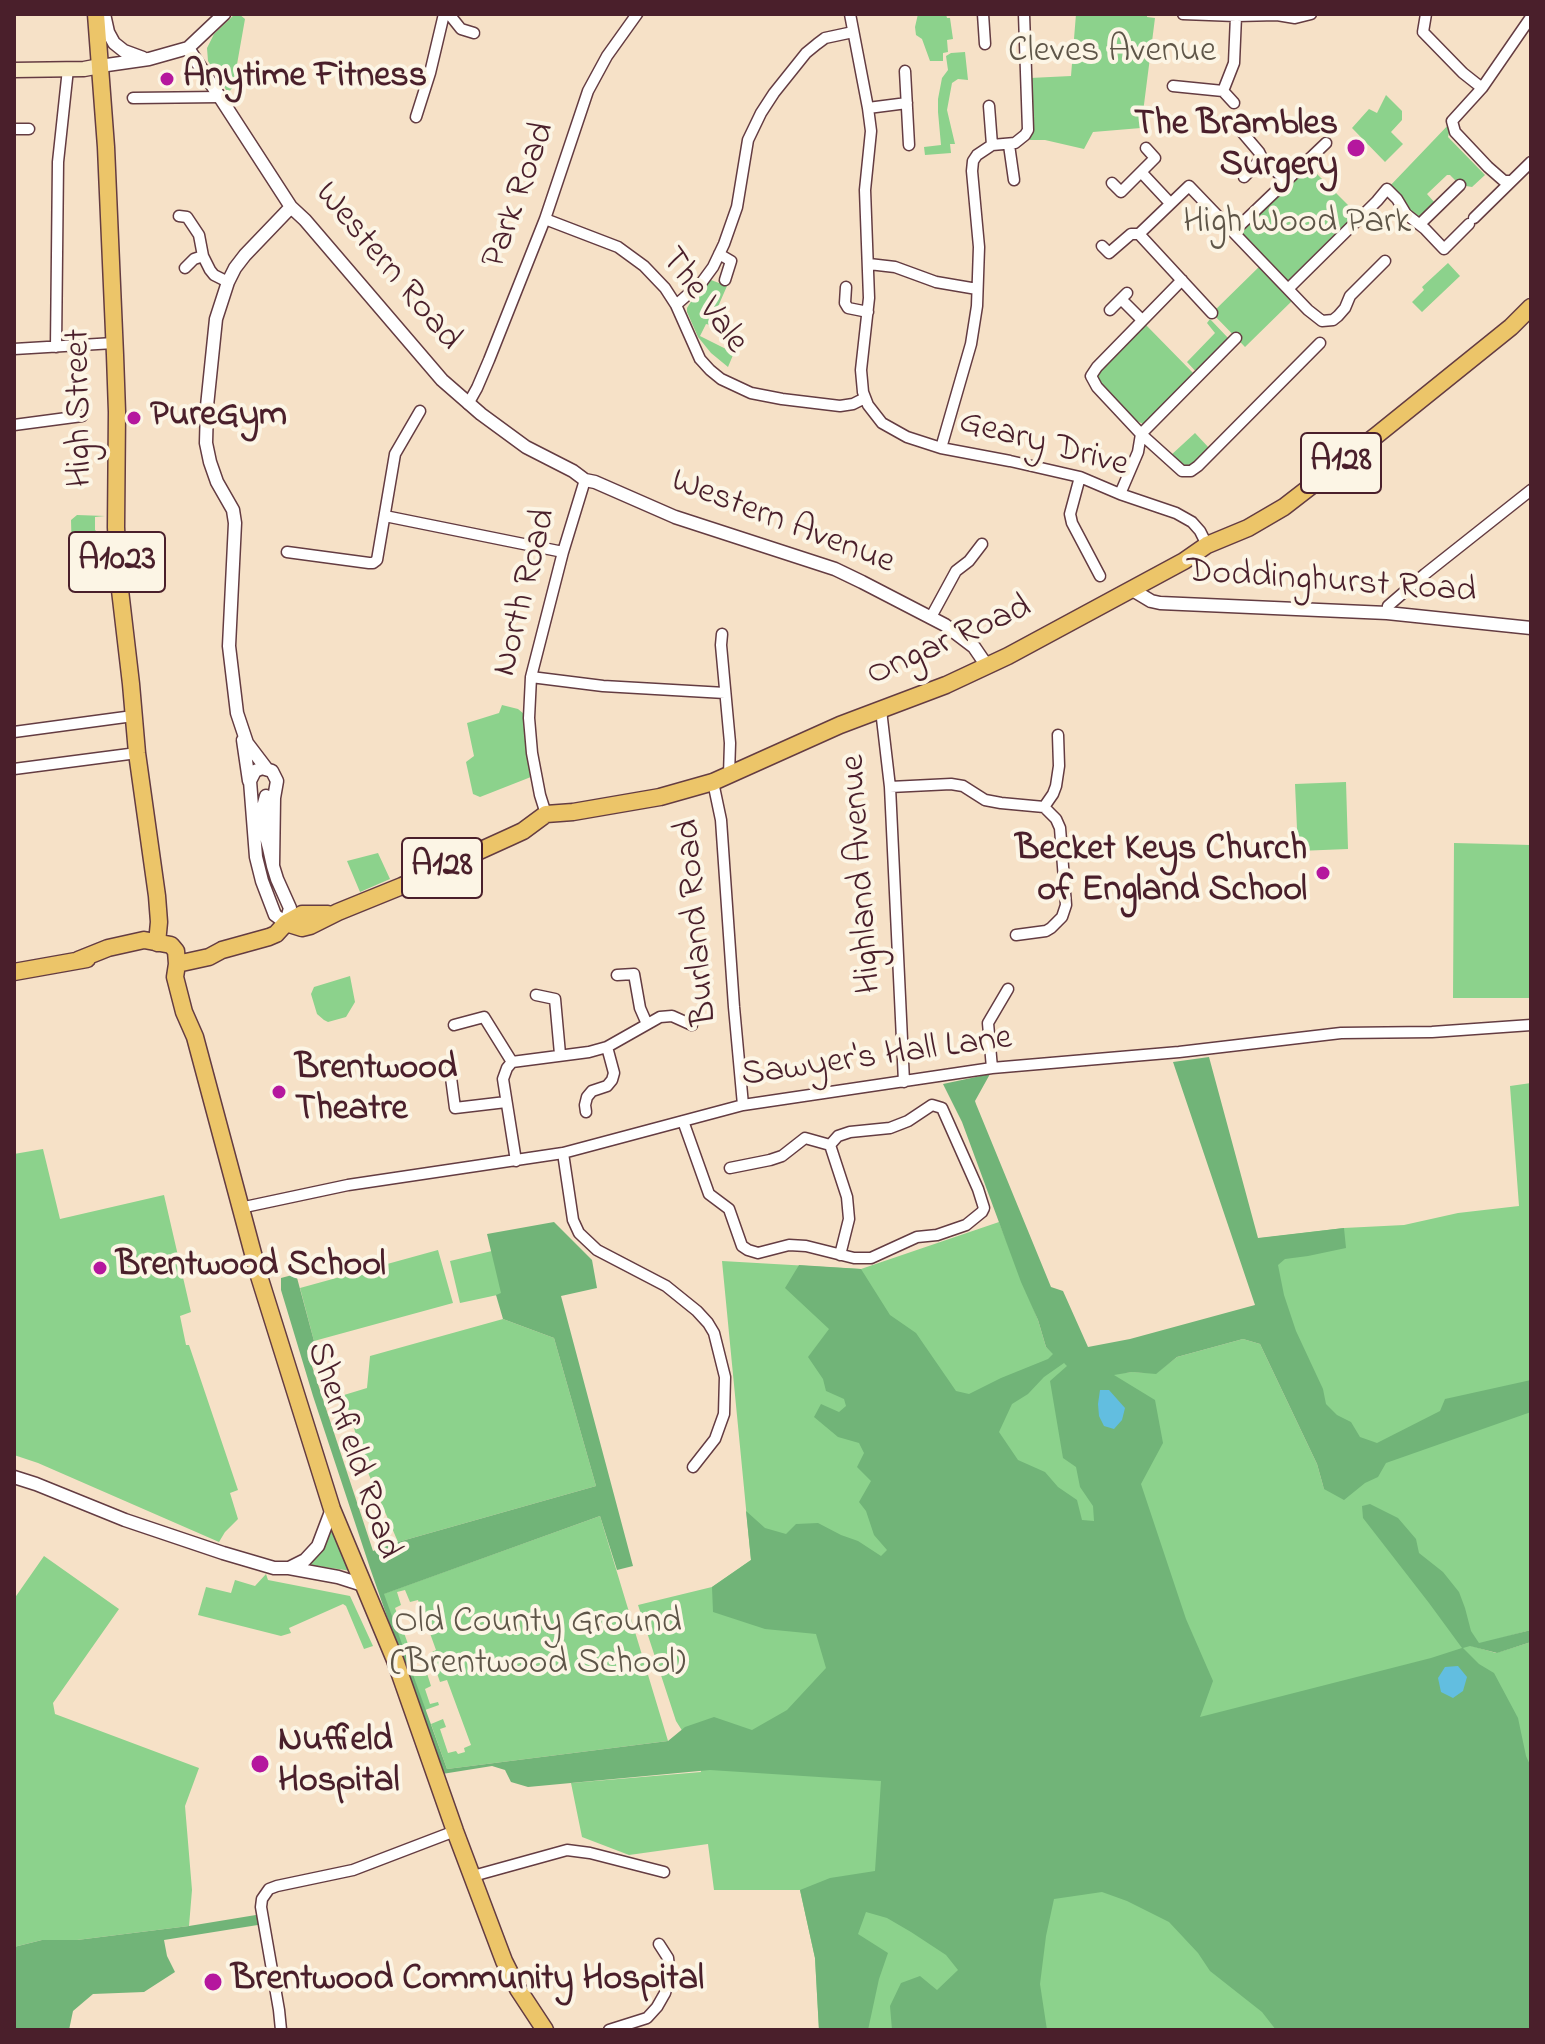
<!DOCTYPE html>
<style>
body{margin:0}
#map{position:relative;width:1545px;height:2044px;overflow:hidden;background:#f6e1c7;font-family:"Indie Flower",sans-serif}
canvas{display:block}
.frame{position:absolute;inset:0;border:16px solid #4a1f2b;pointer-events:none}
</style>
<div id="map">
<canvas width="1545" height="2044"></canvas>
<div class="frame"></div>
</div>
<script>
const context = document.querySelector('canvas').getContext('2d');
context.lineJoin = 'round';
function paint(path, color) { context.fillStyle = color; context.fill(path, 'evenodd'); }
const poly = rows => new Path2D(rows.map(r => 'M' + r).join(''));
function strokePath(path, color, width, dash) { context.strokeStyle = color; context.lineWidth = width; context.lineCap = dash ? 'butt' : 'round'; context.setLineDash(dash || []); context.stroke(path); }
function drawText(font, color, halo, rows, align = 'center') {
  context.font = font + ' "Indie Flower",sans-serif'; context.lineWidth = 8; context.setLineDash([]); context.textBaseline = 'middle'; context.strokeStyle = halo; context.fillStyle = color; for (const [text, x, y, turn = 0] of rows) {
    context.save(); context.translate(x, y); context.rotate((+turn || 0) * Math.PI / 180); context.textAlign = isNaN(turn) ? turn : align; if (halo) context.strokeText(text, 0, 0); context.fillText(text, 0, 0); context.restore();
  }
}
const green = poly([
 [235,14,239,14,245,19,233,87,228,93,208,61,207,48,214,34],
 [918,14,946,14,947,18,950,18,953,39,947,40,948,52,943,53,943,61,930,61,922,39,916,35,915,27],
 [1076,14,1147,14,1147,17,1155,18,1141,128,1093,132,1084,149,1045,140,1030,140,1030,78,1071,76],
 [965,52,968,80,958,79,952,83,947,110,955,144,950,144,951,153,925,155,924,147,941,145,938,112,938,99,942,78,948,70,946,56,951,53],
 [1386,95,1402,111,1402,120,1391,132,1403,144,1385,162,1352,128,1369,109,1377,113],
 [1452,121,1448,137,1485,175,1472,187,1460,185,1450,175,1447,175,1427,194,1435,203,1420,224,1387,189],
 [1305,162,1360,217,1288,288,1296,297,1245,347,1212,313,1263,263,1233,232],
 [1448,263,1460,276,1422,312,1412,302,1424,290,1422,287],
 [711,280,727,286,710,325,706,324,700,336,726,349,736,348,728,367,711,353,698,337,687,312,687,308,692,300],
 [1210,319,1229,339,1199,375,1187,362,1215,333,1207,323],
 [1146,325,1196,376,1146,424,1143,424,1135,420,1101,385,1098,380,1097,374,1100,369],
 [1195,433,1210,449,1195,464,1184,468,1170,456],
 [77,515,105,516,95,517,95,530,105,539,107,556,72,558,71,520],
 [502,705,518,709,529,718,536,775,480,797,473,794,466,762,474,756,467,723,499,713],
 [1346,782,1348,849,1298,851,1295,784],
 [1454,843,1531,845,1531,998,1453,998],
 [378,853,390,879,360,892,347,861],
 [350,976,355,1002,346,1017,328,1022,324,1020,317,1014,311,994,314,987],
 [1531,1083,1531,1630,1472,1646,1496,1653,1531,1642,1531,2030,819,2030,815,1958,800,1890,714,1890,708,1844,629,1855,582,1837,571,1783,701,1772,700,1759,676,1721,638,1605,712,1587,751,1560,722,1261,861,1269,999,1222,1038,1320,1046,1347,1081,1377,1132,1372,1156,1373,1177,1357,1243,1339,1260,1344,1317,1464,1324,1489,1316,1412,1253,1239,1344,1228,1404,1225,1458,1213,1519,1206,1510,1086],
 [43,1149,60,1219,164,1195,191,1312,180,1316,186,1345,189,1345,238,1490,230,1493,238,1519,225,1532,219,1542,38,1463,14,1455,14,1154],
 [438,1250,453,1303,314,1341,300,1288],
 [492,1251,502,1294,460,1303,450,1261],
 [503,1319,554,1338,596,1486,398,1542,366,1468,344,1395,367,1388,370,1356],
 [600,1516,668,1741,447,1769,431,1724,443,1719,446,1727,440,1729,448,1753,456,1751,458,1754,465,1752,464,1748,471,1745,447,1680,440,1682,430,1653,436,1650,418,1600,410,1602,405,1590,397,1592,401,1605,395,1608,412,1655,420,1653,421,1657,414,1660,418,1670,425,1667,431,1686,425,1689,430,1704,438,1702,439,1705,425,1710,383,1594],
 [333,1528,352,1571,310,1565,323,1548],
 [44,1556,119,1609,53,1703,55,1714,199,1768,185,1806,192,1890,189,1926,77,1940,42,1940,14,1947,14,1599],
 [266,1574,268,1580,350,1596,373,1646,364,1649,346,1606,343,1604,289,1628,291,1633,281,1636,198,1615,206,1587,231,1593,235,1580,255,1586]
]);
const forest = poly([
 [1209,1057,1258,1238,1344,1228,1346,1248,1308,1256,1285,1259,1278,1265,1284,1295,1296,1331,1323,1389,1326,1404,1337,1415,1351,1422,1360,1437,1377,1443,1440,1411,1445,1399,1531,1380,1531,1412,1386,1463,1378,1477,1365,1483,1344,1500,1324,1489,1317,1464,1260,1344,1243,1339,1177,1357,1156,1374,1132,1372,1114,1375,1155,1400,1163,1443,1141,1484,1186,1619,1213,1681,1200,1717,1431,1658,1462,1648,1429,1603,1363,1518,1362,1506,1370,1504,1398,1518,1416,1539,1419,1553,1443,1572,1459,1592,1465,1608,1471,1631,1479,1643,1531,1630,1531,1642,1497,1653,1470,1646,1463,1648,1479,1664,1494,1673,1518,1718,1526,1756,1531,1767,1531,2030,1276,2030,1262,2012,1210,1971,1198,1953,1169,1922,1127,1901,1102,1892,1054,1899,1046,1936,1040,1984,1047,2030,892,2030,890,2006,901,1983,920,1976,937,1990,958,1970,946,1955,911,1932,887,1918,866,1912,858,1934,888,1953,879,1979,868,2030,819,2030,815,1958,800,1890,830,1878,875,1871,881,1781,710,1770,528,1787,511,1782,505,1770,492,1766,442,1774,370,1568,313,1396,281,1290,281,1278,296,1274,314,1341,307,1351,373,1551,398,1542,596,1486,554,1338,503,1319,496,1295,501,1293,487,1234,554,1222,592,1260,597,1288,561,1296,633,1566,617,1570,600,1516,384,1594,447,1769,668,1741,685,1727,714,1717,752,1730,787,1710,826,1668,816,1634,765,1629,713,1612,712,1587,751,1560,746,1511,765,1528,786,1534,796,1524,818,1523,841,1535,858,1541,881,1556,887,1550,874,1535,866,1511,859,1502,871,1481,857,1467,864,1453,859,1443,838,1437,814,1417,821,1404,839,1412,846,1406,844,1399,826,1391,823,1379,808,1357,829,1329,785,1288,799,1265,861,1269,890,1315,916,1333,956,1391,969,1394,1001,1378,1048,1359,1053,1354,1046,1347,1038,1320,1021,1282,962,1122,943,1084,990,1074,975,1101,976,1104,1051,1287,1063,1291,1088,1347,1130,1339,1255,1305,1173,1062],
 [1064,1363,1067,1366,1050,1381,1063,1458,1076,1467,1080,1487,1093,1506,1094,1521,1082,1520,1077,1500,1058,1487,1045,1472,1018,1460,999,1432,1012,1404,1028,1394,1044,1377],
 [262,1914,264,1924,164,1940,167,1956,175,1972,144,1992,93,1994,73,2011,69,2030,14,2030,14,1947,42,1940,77,1940,189,1926]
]);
const water = poly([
 [1100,1390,1109,1390,1125,1408,1122,1420,1114,1429,1104,1426,1099,1416,1098,1404],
 [1458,1666,1467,1677,1463,1691,1453,1698,1441,1692,1438,1678,1445,1667]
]);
const minor = poly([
 [449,14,461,29,474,33],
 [850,14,868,108,871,131,865,190,869,298,861,370,863,392,868,405,882,423,907,437,941,448,1010,461,1080,477,1120,494,1176,513,1192,522,1200,531,1207,545],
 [983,14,985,44],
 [1183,14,1236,16,1277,15,1295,18,1311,14],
 [1426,14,1423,32,1463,73,1482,88],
 [905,71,909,145],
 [1173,86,1223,91,1234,63,1236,16],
 [1223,91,1234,103],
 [133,98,220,97],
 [989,106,992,145],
 [868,108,907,103],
 [416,117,430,73,444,14],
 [14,129,29,129],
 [1242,132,1259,152,1262,158,1285,180],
 [1009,145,1014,180],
 [1141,172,1155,158,1146,148],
 [1244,177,1262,158],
 [1511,181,1504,181,1488,167,1455,132,1452,121,1482,88,1531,17],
 [1112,183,1121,192,1141,172,1170,203],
 [179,216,187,217,199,235,203,256,210,270,214,275,228,282],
 [1474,218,1531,162],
 [545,219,618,247,644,266,665,288,676,305,700,359,710,370,721,379,751,393,782,399,840,406,853,404,865,398],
 [1420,224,1460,185],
 [1233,232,1326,143],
 [1102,246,1109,253,1131,234,1139,234],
 [719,254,731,261,725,280],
 [869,264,895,267,936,282,977,289],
 [185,268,194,259,203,256],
 [1182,280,1097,367,1091,376,1097,387,1141,434,1182,471,1191,471,1198,466,1320,343],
 [846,287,845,303,848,308,868,312],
 [1288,289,1377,201,1387,189,1397,199,1406,214,1425,229,1444,249,1469,224],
 [1121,299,1142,320],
 [676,305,702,282,713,267,724,244,737,207,748,140,761,113,774,93,806,53,817,44,825,38,853,32],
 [1110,310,1127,293],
 [1212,313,1139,234,1189,186,1308,310,1322,321,1333,320,1338,316,1345,308,1350,296,1385,261],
 [56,347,58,162,68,69],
 [14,349,114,343],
 [468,404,477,388,489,360,545,219,588,91,607,56,637,14],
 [14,425,82,416],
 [1141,434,1236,338],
 [941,448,971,344,977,306,979,247,972,171,973,161,977,155,992,145,1015,143,1025,135,1028,130,1024,14],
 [1080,477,1070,514,1072,523,1100,576],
 [1120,494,1138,452,1141,434],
 [385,516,563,552],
 [287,552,369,563,373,563,377,560,395,454,420,411],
 [1387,613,1388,606,1425,574,1531,490],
 [931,617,956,571,969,561,982,544],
 [722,634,721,645,730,743,729,775],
 [531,677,603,686,725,693],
 [881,710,890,787,904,1082],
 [14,732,133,716],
 [14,769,137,753],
 [713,782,721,820,734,1007,743,1105],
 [890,787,951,784,963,786,985,800,1001,803,1044,807,1053,794,1056,786,1059,766,1058,735],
 [546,814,540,795,532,753,529,718,531,677,563,552,585,480],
 [1016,935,1046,931,1051,928,1062,917,1066,905,1060,828,1056,819,1044,807],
 [617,975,634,974,640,1008,647,1024],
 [536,995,555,999,560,1054],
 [454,1025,484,1017,512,1062],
 [992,1068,988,1023,1008,989],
 [450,1070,455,1108,506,1102],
 [586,1112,585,1105,587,1097,592,1091,607,1086,612,1080,614,1073,607,1047],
 [683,1121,709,1194,729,1209,742,1246,748,1250,758,1253,789,1245,806,1246,854,1258,871,1258,917,1237,937,1235,966,1225,982,1212,984,1208,978,1189,942,1108,932,1105,908,1121,890,1128,850,1132,838,1136,830,1145,805,1138,782,1156,770,1160,730,1168],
 [830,1145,847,1197,849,1219,840,1255],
 [563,1153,573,1220,579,1233,597,1250,666,1286,697,1311,708,1323,714,1333,725,1377,724,1414,715,1439,693,1467],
 [516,1161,503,1079,507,1068,512,1062,589,1052,607,1047,660,1017,672,1016,692,1025],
 [240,1208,348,1185,563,1153,743,1105,992,1068,1179,1052,1341,1033,1432,1032,1531,1025],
 [473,1876,567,1850,590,1853,664,1872],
 [281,2030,279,2010,261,1907,262,1899,269,1889,277,1886,353,1870,455,1831],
 [609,2030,647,2018,657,2007,665,1993,670,1976,668,1958,659,1944]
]);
const tertiary = poly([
 [104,14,108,32,114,43,124,51,143,58],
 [188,48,291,207,305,220,442,380,481,414,526,447,573,471,585,480,595,482,675,517,835,569,862,582,945,625,974,647,987,666],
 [100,66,149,59,188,48,224,14],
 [1131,589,1151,601,1160,603,1387,613,1531,628],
 [243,740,249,781],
 [266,768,247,743,237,713,229,646,235,523,233,510,217,482,210,462,206,443,207,406,216,319,228,282,235,268,245,255,291,207],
 [266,796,263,807,265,833,269,848,273,866,277,879,290,908,286,923,275,915,262,881,256,857,250,781,255,771,262,768,272,771,277,781,274,798,273,866],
 [14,1477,36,1484,125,1520,223,1553,274,1568,289,1568,338,1577,363,1585],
 [289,1568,305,1560,318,1546,332,1509]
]);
const secondary = poly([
 [14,70,84,69,100,66]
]);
const primary = poly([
 [96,14,106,147,115,355,117,412,116,527,118,573,131,684,137,753,157,896,159,922,157,943],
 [286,923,302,928,310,926,338,912,402,886,510,837,523,831,546,814,573,812,660,797,713,782,840,725,946,685,1008,656,1184,561,1207,545,1248,528,1284,507,1377,435,1511,327,1531,307],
 [78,960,108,948,144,940,171,945,176,951,177,964,175,977,184,1012,195,1037,259,1276,332,1509,395,1660,455,1831,504,1961,518,1989,545,2030],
 [177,964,209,957,222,950,269,937,276,934,286,923,302,914,328,914],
 [14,972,87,959]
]);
const markers = [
 [167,79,8,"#b5179e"],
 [1356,148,10,"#b5179e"],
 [134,418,8,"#b5179e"],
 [1323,873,8,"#b5179e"],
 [279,1092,8,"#b5179e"],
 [100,1268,8,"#b5179e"],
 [260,1764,10,"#b5179e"],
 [213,1982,10,"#b5179e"]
];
const shields = [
 [1341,463,80],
 [117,562,96],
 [442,868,80]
];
const shieldNames = [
 ["A128",1341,463],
 ["A1023",117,562],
 ["A128",442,868]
];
const parkNames = [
 ["Cleves Avenue",1112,54],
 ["High Wood Park",1297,225],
 ["Old County Ground",538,1625],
 ["(Brentwood School)",538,1666]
];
const poiNames = [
 ["Anytime Fitness",183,79],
 ["The Brambles",1338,127,"right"],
 ["Surgery",1338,168,"right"],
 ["PureGym",150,418],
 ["Becket Keys Church",1307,852,"right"],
 ["of England School",1307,893,"right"],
 ["Brentwood",295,1071],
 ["Theatre",295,1112],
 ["Brentwood School",116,1268],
 ["Nuffield",278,1743],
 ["Hospital",278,1784],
 ["Brentwood Community Hospital",231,1982]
];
const streetNames = [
 ["Park Road",521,196,-70],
 ["Western Road",386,268,50],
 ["The Vale",702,302,53],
 ["High Street",82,408,-91],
 ["Geary Drive",1043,446,15],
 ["Western Avenue",782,524,21],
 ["Doddinghurst Road",1331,584,4],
 ["North Road",527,593,-76],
 ["Ongar Road",950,643,-24],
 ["Highland Avenue",864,874,-94],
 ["Burland Road",699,922,-95],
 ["Sawyer's Hall Lane",877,1059,-8],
 ["Shenfield Road",351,1451,71]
];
paint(green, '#8cd28c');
paint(forest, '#71b478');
paint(water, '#62bee0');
strokePath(minor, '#643c42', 13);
strokePath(tertiary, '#643c42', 15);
strokePath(secondary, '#643c42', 17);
strokePath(primary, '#643c42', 19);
strokePath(minor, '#fff', 10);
strokePath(tertiary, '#fff', 12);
strokePath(secondary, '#f7e8c3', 14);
strokePath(primary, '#ecc569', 16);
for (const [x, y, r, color] of markers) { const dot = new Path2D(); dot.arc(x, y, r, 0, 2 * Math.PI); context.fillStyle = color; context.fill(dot); strokePath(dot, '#fcf5e5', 3); }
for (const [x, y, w] of shields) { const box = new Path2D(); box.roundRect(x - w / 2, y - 30, w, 60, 6); context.fillStyle = '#fcf5e5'; context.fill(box); strokePath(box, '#4a1f2b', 2); }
drawText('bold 34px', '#4a1f2b', null, shieldNames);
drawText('36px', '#5e5548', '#fcf5e5', parkNames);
drawText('bold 36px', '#4a1f2b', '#fcf5e5', poiNames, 'left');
drawText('36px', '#4a1f2b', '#fcf5e5', streetNames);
</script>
